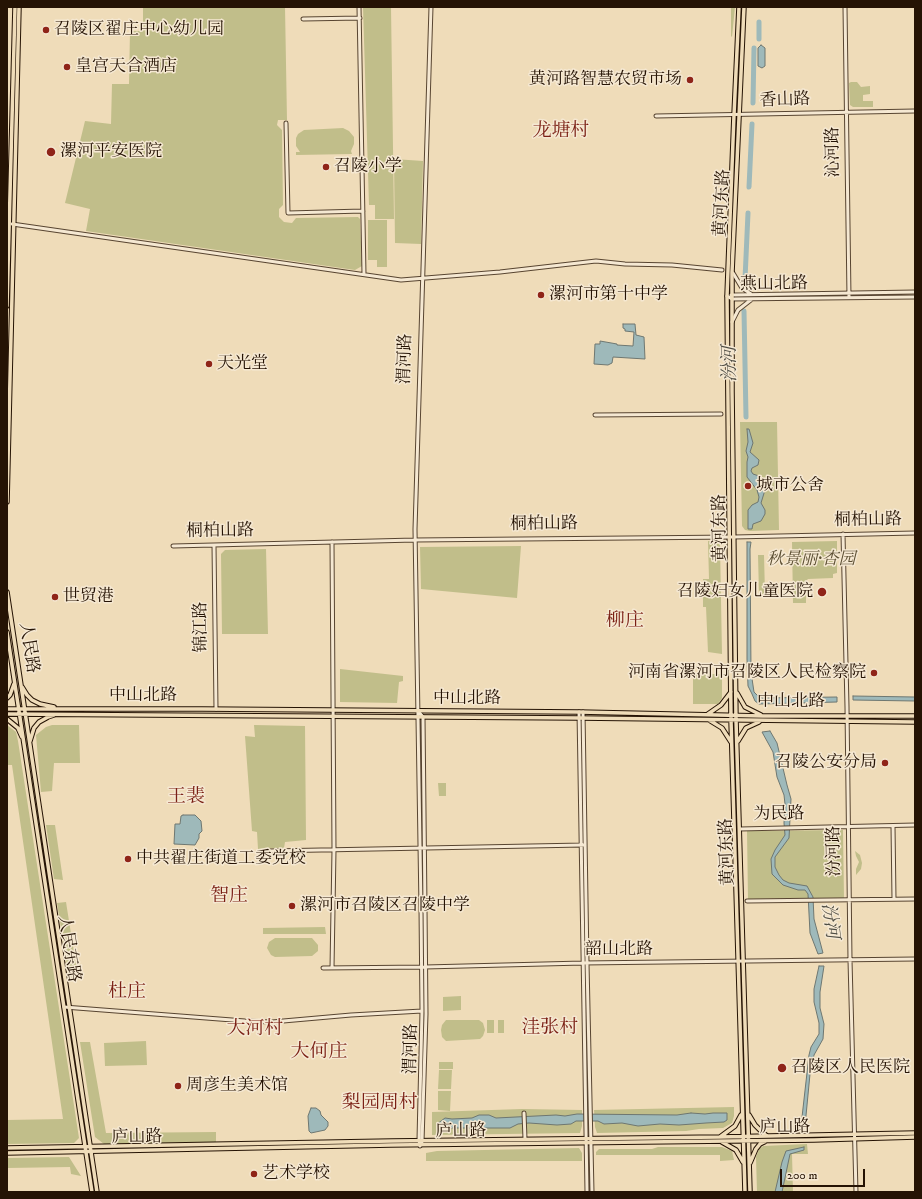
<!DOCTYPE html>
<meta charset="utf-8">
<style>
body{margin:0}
#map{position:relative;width:922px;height:1199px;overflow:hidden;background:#efdcb9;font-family:"IM FELL DW Pica",serif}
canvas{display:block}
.frame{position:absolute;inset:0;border:8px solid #251304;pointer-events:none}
.scale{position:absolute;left:780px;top:1169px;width:85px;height:18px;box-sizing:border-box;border:2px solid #251304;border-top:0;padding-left:5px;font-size:12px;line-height:14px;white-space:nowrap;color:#251304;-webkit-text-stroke:3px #f5e8d2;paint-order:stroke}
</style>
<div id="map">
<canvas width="922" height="1199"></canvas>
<div class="frame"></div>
<div class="scale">200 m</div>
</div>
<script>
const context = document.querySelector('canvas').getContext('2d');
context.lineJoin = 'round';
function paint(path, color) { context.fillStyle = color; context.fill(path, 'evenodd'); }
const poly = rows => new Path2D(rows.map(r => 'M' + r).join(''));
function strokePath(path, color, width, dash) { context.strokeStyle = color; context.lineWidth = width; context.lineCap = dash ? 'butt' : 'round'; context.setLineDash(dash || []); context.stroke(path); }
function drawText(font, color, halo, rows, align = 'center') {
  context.font = font + ' "IM FELL DW Pica","Noto Serif SC",serif'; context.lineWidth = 3; context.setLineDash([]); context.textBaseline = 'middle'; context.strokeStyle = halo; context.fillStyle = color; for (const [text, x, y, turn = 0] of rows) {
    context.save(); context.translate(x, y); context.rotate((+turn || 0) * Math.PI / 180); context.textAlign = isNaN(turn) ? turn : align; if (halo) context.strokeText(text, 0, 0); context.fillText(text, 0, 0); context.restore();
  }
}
const green = poly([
 [143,7,285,7,287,120,278,120,277,125,282,130,283,205,279,209,279,217,284,222,292,223,296,218,358,217,360,219,362,266,355,270,86,231,90,209,65,203,85,121,111,124,112,84,129,84,130,31,143,31],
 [363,7,391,7,394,219,375,219,375,205,369,205],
 [731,7,735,7,732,37,731,36],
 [851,82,857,82,861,87,870,86,870,94,863,95,863,101,873,101,873,107,853,107,850,105,849,83],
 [343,128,349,131,354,137,354,144,351,151,352,154,296,155,296,152,300,152,296,146,296,138,298,134,304,130],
 [394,159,423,161,421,244,395,243],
 [368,220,387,220,387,267,377,267,377,260,368,260],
 [740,422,777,422,779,530,750,531,745,530,742,526],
 [708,541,716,542,720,545,722,654,708,652,706,607,703,607,703,579,709,579],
 [837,541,837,573,833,574,833,578,808,579,806,581,806,603,793,603,792,542],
 [521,546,517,598,421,589,420,547],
 [266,549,268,634,222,634,221,554,225,550],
 [758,555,764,555,765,594,759,594],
 [340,669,403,676,403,681,399,682,397,703,340,702],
 [693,674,722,674,722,698,718,704,693,704],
 [7,725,16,732,18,741,79,1138,74,1143,7,1144,7,1120,63,1119,12,765,7,765],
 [52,725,79,725,80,763,54,763,52,791,41,792,36,735,46,727],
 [254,725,305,726,306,840,285,842,284,848,258,849,257,832,252,831,245,736,255,737],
 [438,783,446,783,446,796,439,796],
 [46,825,55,825,63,880,54,879],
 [843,830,844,898,748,899,747,831],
 [855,851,860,855,862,863,861,869,856,875,856,869,859,862,856,856],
 [66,902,78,978,69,978,57,903],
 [325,927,326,934,263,934,263,928],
 [275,938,312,938,318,945,318,951,312,956,275,957,271,955,267,948,269,942],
 [461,996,461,1010,443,1011,443,997],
 [446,1020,479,1020,483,1023,485,1030,483,1036,480,1039,446,1041,442,1037,441,1030,442,1025],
 [487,1020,494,1020,494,1033,487,1033],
 [498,1020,504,1020,504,1033,498,1033],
 [146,1041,147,1065,105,1066,104,1043],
 [80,1042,90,1042,106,1133,216,1132,216,1142,104,1144,95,1137],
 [439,1062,453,1062,453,1069,439,1069],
 [439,1070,452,1070,451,1089,438,1089],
 [438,1091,451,1091,450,1111,438,1110],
 [734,1107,734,1116,732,1123,723,1128,699,1129,686,1131,597,1133,595,1127,594,1110],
 [522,1109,582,1110,582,1126,580,1133,432,1135,432,1112],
 [807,1144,808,1154,792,1154,793,1192,757,1192,756,1157,759,1149,763,1146],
 [658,1147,722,1147,732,1151,734,1160,720,1161,720,1155,596,1155,596,1152,599,1149,652,1149],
 [579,1148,582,1153,582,1161,426,1161,426,1153,437,1151],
 [69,1157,81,1176,71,1174,70,1167,7,1168,7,1158]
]);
const water = poly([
 [761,45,765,48,765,66,762,68,758,66,758,48,761,45],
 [623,324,635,324,636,335,644,337,645,359,613,357,612,363,608,365,594,364,595,344,600,344,600,341,617,344,617,345,633,346,634,332,625,331,625,329,623,328,623,324],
 [747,429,749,429,753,443,750,452,759,460,758,465,752,468,751,471,753,474,759,476,761,485,765,490,761,503,765,510,765,514,761,521,753,524,752,529,748,529,748,510,752,505,758,502,759,497,757,490,747,477,747,462,748,457,746,451,748,442,747,429],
 [747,542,751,542,750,549,751,672,754,692,758,696,762,698,837,697,837,702,759,704,755,701,752,694,748,686,747,659,747,542],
 [853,696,915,697,915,701,853,700,853,696],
 [770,731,777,743,787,785,791,799,789,838,775,857,775,867,779,875,783,880,789,883,807,886,813,897,814,919,823,953,818,954,810,933,808,894,805,890,798,890,783,885,772,874,771,859,775,850,785,835,784,823,785,804,784,795,777,777,773,752,762,732,770,731],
 [183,815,195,815,201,821,202,831,199,834,199,838,195,845,174,844,175,824,180,824,181,816,183,815],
 [819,966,824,966,820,992,820,1008,824,1024,823,1039,814,1055,810,1074,805,1126,801,1126,809,1055,811,1047,819,1034,819,1023,814,1002,814,989,819,966],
 [311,1108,316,1108,320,1111,321,1115,328,1122,328,1126,325,1130,311,1133,309,1131,308,1116,311,1108],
 [691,1113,705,1114,713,1113,727,1113,727,1120,724,1122,706,1123,679,1125,660,1124,638,1126,622,1123,604,1124,598,1121,576,1121,571,1124,557,1125,529,1123,518,1124,510,1128,438,1128,437,1124,445,1118,452,1119,472,1118,479,1115,489,1115,496,1118,556,1115,565,1116,577,1114,677,1115,691,1113],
 [804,1147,804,1150,790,1154,782,1192,775,1192,782,1162,786,1151,804,1147]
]);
const river = poly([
 [759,22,759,39],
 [753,103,754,48],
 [749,187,752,124],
 [745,279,748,213],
 [744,311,746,417]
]);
const minor = poly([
 [359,7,364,274],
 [845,7,849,297],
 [303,19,360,18],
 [656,116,915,111],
 [286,123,288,213,363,211],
 [12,224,401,280,500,272,596,261,625,264,672,265,722,270],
 [733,273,742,288,751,294],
 [731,295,915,292],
 [727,296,732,299,915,297],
 [732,322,738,310,752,299],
 [595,415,721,414],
 [843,534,847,707,850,960,856,1192],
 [214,545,216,709],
 [173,546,415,540,734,537,915,533],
 [418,711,423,717,425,908,426,1014,422,1142],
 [579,712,587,1192],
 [583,712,587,963,592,1192],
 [893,826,894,899],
 [740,829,915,825],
 [269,851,583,845],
 [747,901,915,899],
 [323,968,425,967,583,963,915,959],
 [332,968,334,850,332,542],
 [64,1007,245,1021,272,1022,351,1015,422,1011],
 [524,1113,525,1139],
 [420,1146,419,1140,422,1011,421,908,415,529,431,7]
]);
const major = poly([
 [739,7,734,115,727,296,731,720,745,1192],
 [744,7,732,272,732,391,736,720,750,1192],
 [7,306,15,7],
 [7,502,19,7],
 [7,592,97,1192],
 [7,632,92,1192],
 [22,687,27,695,32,700,40,704,54,707],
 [737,693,745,707,761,715],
 [7,698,10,695,14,684],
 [7,709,202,709,579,712,763,716,915,716],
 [7,714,579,718,915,722],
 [708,714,721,705,731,692],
 [7,719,18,728,22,737],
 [709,720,722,728,731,742],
 [30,741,34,728,39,722,48,717,54,715],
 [738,741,746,728,759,722],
 [749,1115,755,1125,762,1132,767,1136],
 [720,1137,735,1126,741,1115],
 [722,1142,736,1150,743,1162],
 [7,1148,392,1141,720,1137,915,1133],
 [7,1153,391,1145,814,1140,915,1137],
 [750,1163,756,1149,760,1144,766,1141]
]);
const markers = [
 [46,30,4,"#8f2418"],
 [67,67,4,"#8f2418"],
 [690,80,4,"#8f2418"],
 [51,152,5,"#8f2418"],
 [326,167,4,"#8f2418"],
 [541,295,4,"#8f2418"],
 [209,364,4,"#8f2418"],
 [748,486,4,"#8f2418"],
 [822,592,5,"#8f2418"],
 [55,597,4,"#8f2418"],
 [874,673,4,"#8f2418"],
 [885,763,4,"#8f2418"],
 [128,859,4,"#8f2418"],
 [292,906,4,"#8f2418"],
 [782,1068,5,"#8f2418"],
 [178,1086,4,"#8f2418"],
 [254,1174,4,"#8f2418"]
];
const poiNames = [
 ["召陵区翟庄中心幼儿园",54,30],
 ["皇宫天合酒店",75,67],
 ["黄河路智慧农贸市场",682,80,"right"],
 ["漯河平安医院",60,152],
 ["召陵小学",334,167],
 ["漯河市第十中学",549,295],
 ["天光堂",217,364],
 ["城市公舍",756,486],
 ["召陵妇女儿童医院",813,592,"right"],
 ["世贸港",63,597],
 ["河南省漯河市召陵区人民检察院",866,673,"right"],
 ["召陵公安分局",877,763,"right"],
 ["中共翟庄街道工委党校",136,859],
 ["漯河市召陵区召陵中学",300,906],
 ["召陵区人民医院",791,1068],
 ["周彦生美术馆",186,1086],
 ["艺术学校",262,1174]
];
const streetNames = [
 ["香山路",785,101,-2],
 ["沁河路",834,152,-91],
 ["黄河东路",723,203,-87],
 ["燕山北路",774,285,-1],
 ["渭河路",406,359,-88],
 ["桐柏山路",868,521,-1],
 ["桐柏山路",544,525,-1],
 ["黄河东路",721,528,-91],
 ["桐柏山路",220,532,-1],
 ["锦江路",202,627,-91],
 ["人民路",28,648,81],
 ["中山北路",143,696],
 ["中山北路",467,699],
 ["中山北路",791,702],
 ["为民路",779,815,-1],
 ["汾河路",835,851,-91],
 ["黄河东路",728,852,-92],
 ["人民东路",68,949,81],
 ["韶山北路",619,950],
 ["渭河路",412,1049,-89],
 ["庐山路",785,1128,-1],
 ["庐山路",461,1132,-1],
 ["庐山路",137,1138,-1]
];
const parkNames = [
 ["秋景丽·杏园",811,560]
];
const waterNames = [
 ["汾河",731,364,-91],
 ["汾河",829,921,82]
];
const quarterNames = [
 ["龙塘村",561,132],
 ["柳庄",625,622],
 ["王裴",186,798],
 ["智庄",229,897],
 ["杜庄",127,993],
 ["洼张村",550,1029],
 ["大河村",255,1030],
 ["大何庄",319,1053],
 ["梨园周村",380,1104]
];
paint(green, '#c1be8a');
paint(water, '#9eb9ba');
strokePath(water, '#6e7771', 1);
strokePath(river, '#9eb9ba', 5);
strokePath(minor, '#584531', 5);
strokePath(major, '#251304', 5.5);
strokePath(minor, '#f5e8d2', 3);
strokePath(major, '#efdcb9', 3.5);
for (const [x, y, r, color] of markers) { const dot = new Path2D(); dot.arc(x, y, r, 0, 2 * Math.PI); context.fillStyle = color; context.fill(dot); strokePath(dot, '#f5e8d2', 1.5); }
drawText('17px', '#251304', '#f5e8d2', poiNames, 'left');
drawText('17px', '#251304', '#f5e8d2', streetNames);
drawText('italic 17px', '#5c4f33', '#f5e8d2', parkNames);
drawText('italic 18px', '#4f4d44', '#f5e8d2', waterNames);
drawText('19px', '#7a1f14', '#f5e8d2', quarterNames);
</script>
